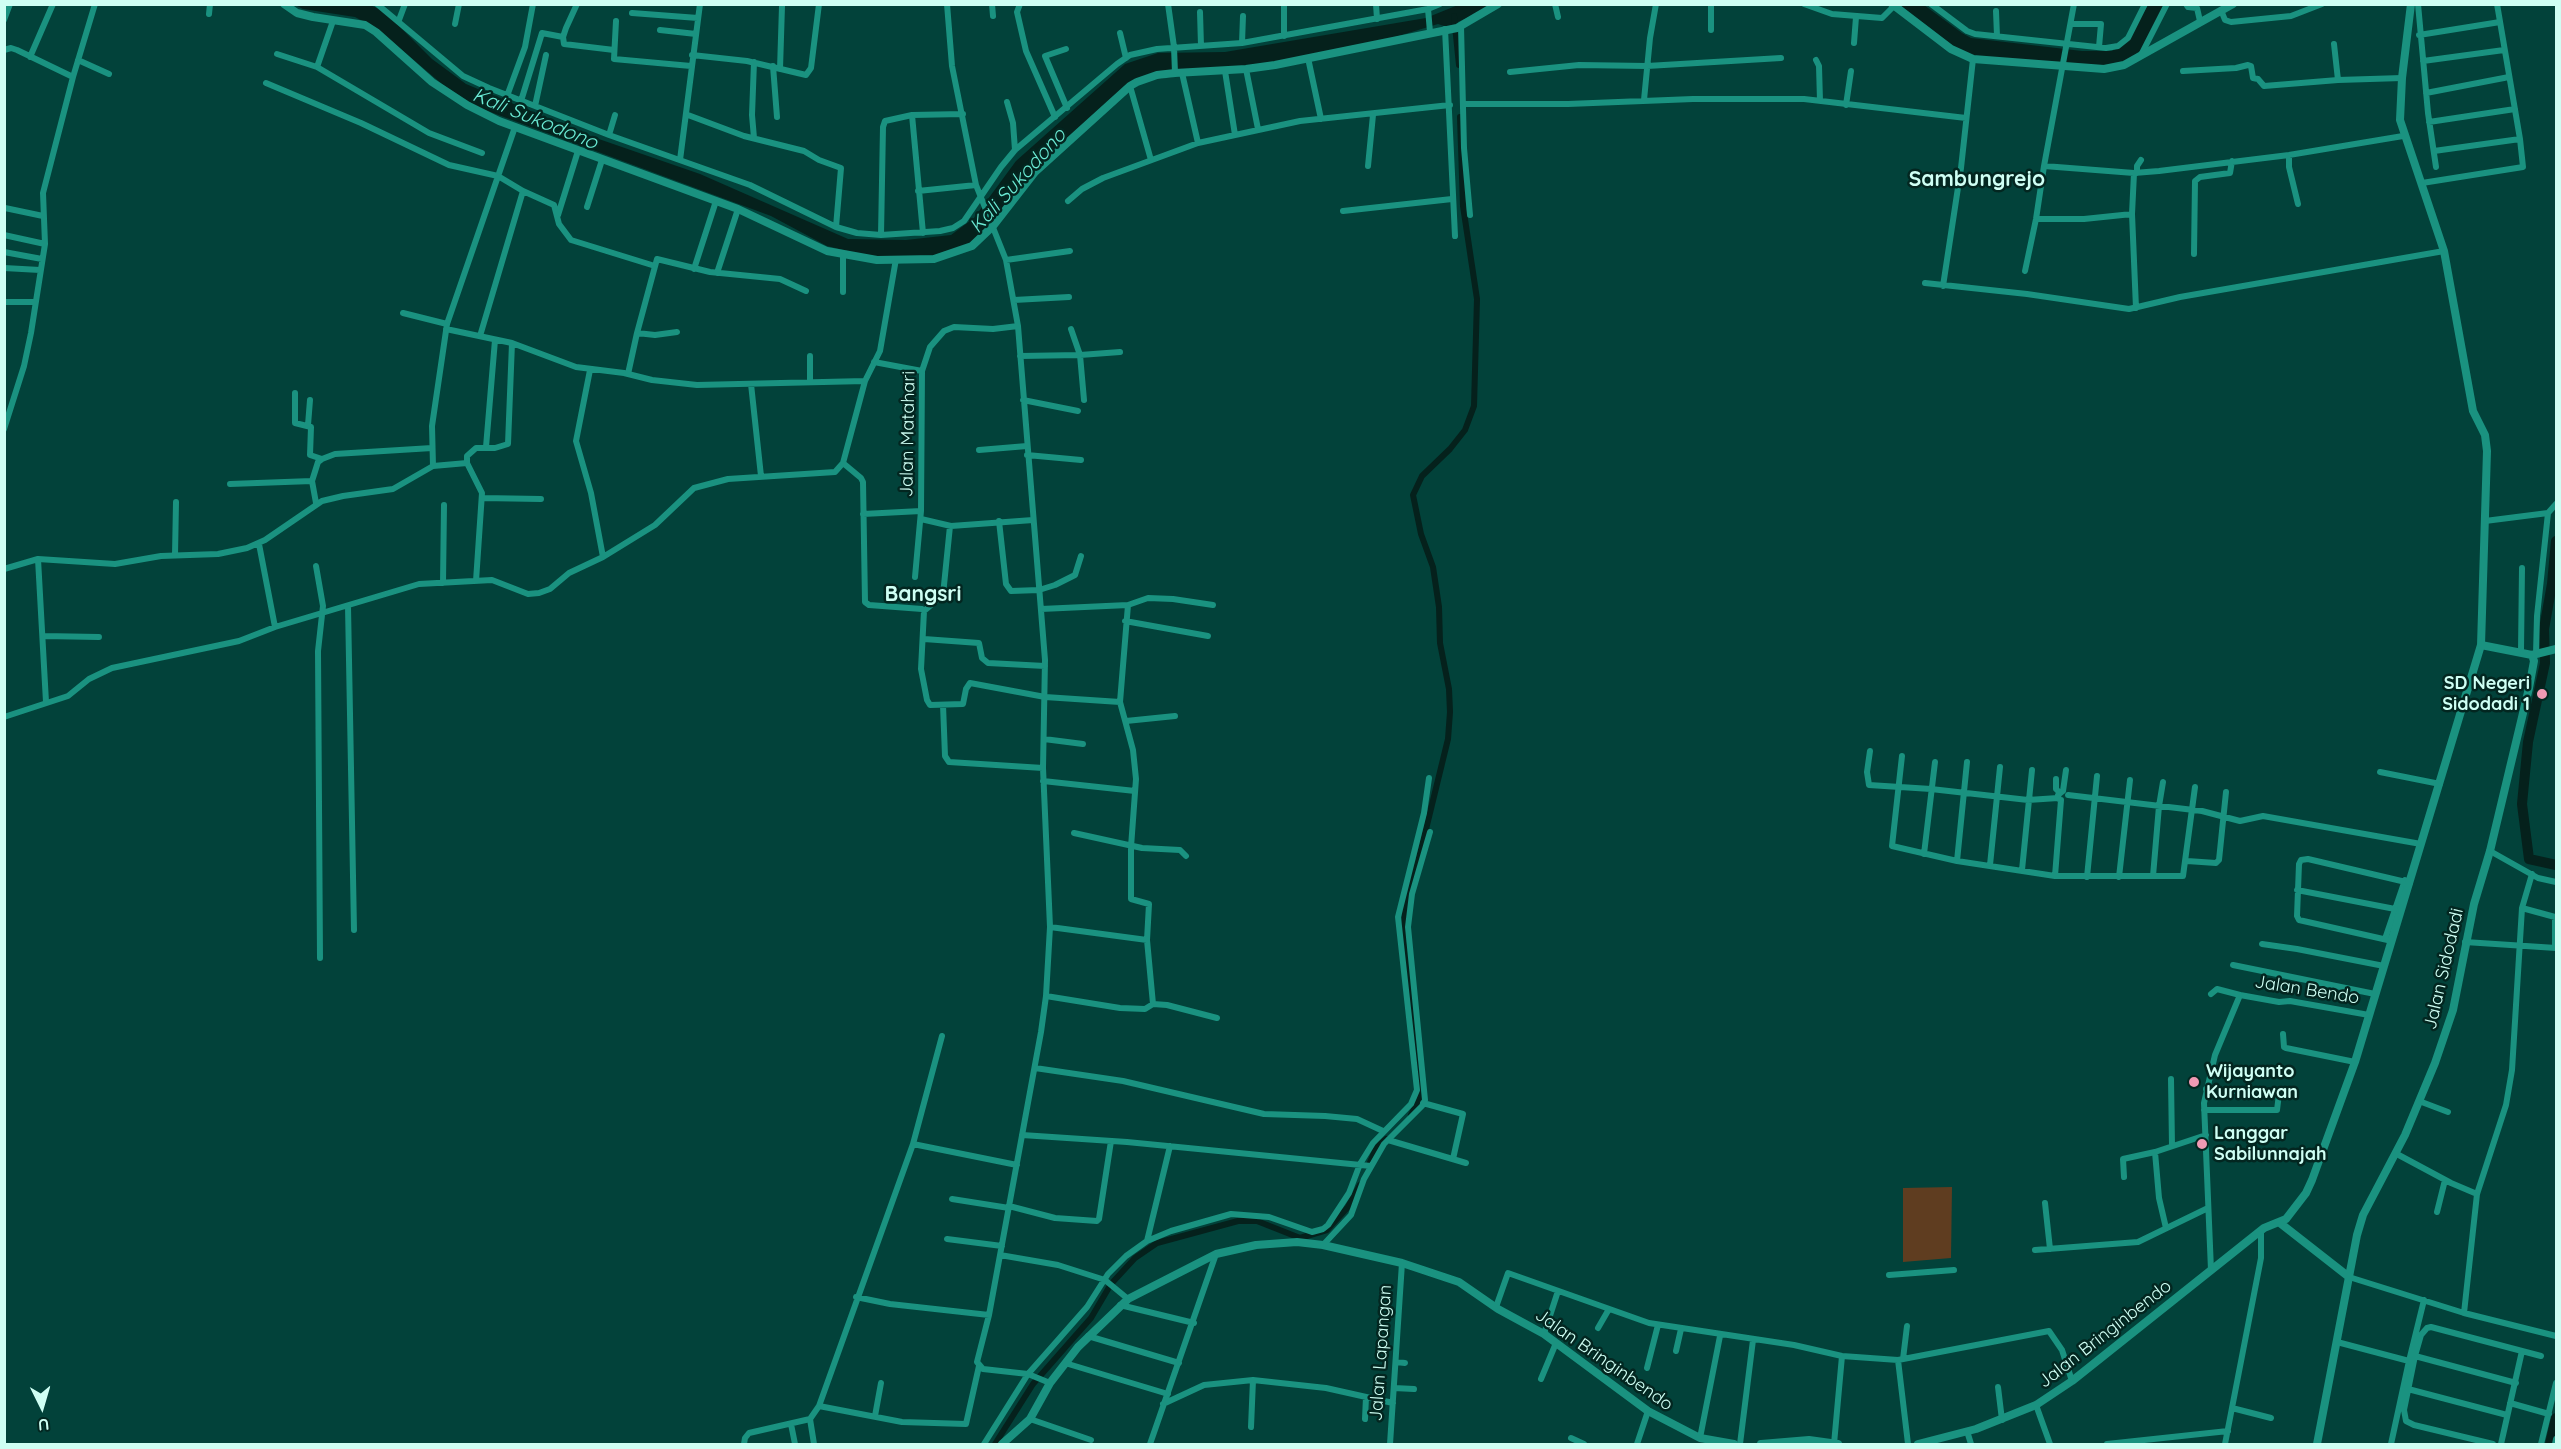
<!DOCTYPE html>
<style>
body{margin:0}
#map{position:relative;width:2561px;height:1449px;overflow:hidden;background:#02423a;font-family:Quicksand,sans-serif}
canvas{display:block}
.frame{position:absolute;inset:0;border:6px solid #cffff4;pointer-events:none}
.north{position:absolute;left:12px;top:1377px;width:60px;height:60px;-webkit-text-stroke:4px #032620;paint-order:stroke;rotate:175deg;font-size:16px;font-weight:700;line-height:24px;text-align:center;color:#cffff4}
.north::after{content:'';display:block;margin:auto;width:21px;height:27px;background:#cffff4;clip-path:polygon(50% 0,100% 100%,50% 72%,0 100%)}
</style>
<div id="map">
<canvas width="2561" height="1449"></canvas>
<div class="frame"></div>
<div class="north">U</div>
</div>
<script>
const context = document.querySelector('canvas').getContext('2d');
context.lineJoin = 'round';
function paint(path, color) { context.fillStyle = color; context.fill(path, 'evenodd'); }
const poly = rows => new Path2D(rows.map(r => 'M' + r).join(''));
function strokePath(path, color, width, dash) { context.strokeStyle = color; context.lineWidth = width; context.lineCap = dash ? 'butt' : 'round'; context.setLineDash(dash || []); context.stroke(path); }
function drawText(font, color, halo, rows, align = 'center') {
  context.font = font + ' Quicksand,sans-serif'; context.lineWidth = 5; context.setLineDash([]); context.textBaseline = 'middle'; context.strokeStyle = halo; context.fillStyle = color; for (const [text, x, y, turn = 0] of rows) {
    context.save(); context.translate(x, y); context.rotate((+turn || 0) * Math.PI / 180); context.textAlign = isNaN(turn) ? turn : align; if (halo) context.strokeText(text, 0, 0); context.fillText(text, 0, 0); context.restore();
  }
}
const green = poly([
 [1952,1187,1951,1258,1903,1262,1903,1188]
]);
const water = poly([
 [295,5,370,5,384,11,432,59,466,84,593,137,700,174,848,239,906,240,951,235,974,218,1016,161,1125,64,1158,53,1225,52,1426,18,1458,5,1495,5,1447,27,1438,24,1385,40,1256,66,1128,83,1027,176,997,220,974,242,938,255,877,258,827,246,771,216,477,107,442,84,376,28,355,17,303,9],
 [1900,5,1924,5,1962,33,1971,38,2082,51,2112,51,2127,42,2148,5,2164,5,2142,49,2129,60,2109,66,1979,57,1967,54,1956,48]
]);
const canal = poly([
 [1454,16,1459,65],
 [1411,1115,1420,1098,1421,1085,1403,936,1407,893,1418,862,1448,739,1450,712,1449,689,1440,643,1439,607,1433,567,1421,534,1413,495,1422,476,1450,449,1465,430,1474,406,1477,299,1463,206,1460,117],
 [1369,1165,1377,1146,1386,1139],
 [995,1444,1033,1384,1091,1318,1111,1284,1135,1258,1157,1243,1238,1221,1257,1221,1300,1238,1327,1230,1348,1207,1360,1185]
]);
const river = poly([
 [2556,541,2552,584,2544,629,2545,663,2528,742,2522,804,2529,859,2556,865],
 [2550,1444,2556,1418]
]);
const minor = poly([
 [377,4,463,76,489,88,609,135,750,185,836,227,857,233,881,235,940,231,953,228,964,221,1001,167,1015,150,1117,64,1130,55,1157,49,1242,43,1428,9,1440,4],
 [577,4,566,28,563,37,564,44,614,50],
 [947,4,952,66,976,185,1006,260,1018,326,1045,660,1043,768,1050,927,1046,996,1041,1032,989,1315,977,1362,983,1369,1028,1374,1050,1383],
 [992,4,993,16],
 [1020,4,1017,12,1026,51,1055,117],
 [1168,4,1174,47,1175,73],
 [1376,4,1377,19],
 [1555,4,1558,17],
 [1804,4,1832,14,1882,18,1894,6],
 [1931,4,1967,31,1975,34,2106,48,2118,46,2128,38,2145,4],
 [2074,4,2044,166,2134,173,2159,171,2289,155,2403,136],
 [2186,4,2188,7,2197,8,2200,21],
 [2418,4,2428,113,2436,167],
 [1428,9,1430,32],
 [2221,10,2225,20,2231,22,2291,16,2322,4],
 [1996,11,1997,36],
 [1200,12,1201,46],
 [632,13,698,18],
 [209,14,210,4],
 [4,20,10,4],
 [399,20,405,4],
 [616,21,614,59,691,66],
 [455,24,459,4],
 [2071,24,2101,24,2099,47],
 [1461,26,1464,148,1470,215],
 [1445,29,1455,236],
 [660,30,696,34],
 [1711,30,1711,4],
 [1120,33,1126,58],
 [2419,35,2500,22],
 [1284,36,1284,4],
 [1242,43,1243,16],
 [1854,43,1856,17],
 [2334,44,2338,80],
 [1066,49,1045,56,1067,108],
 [4,50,11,48,17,50,73,77],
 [2142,53,2167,4],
 [277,54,317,67,429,133,482,153],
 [692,55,747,61,806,75,811,68,819,4],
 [30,57,53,4],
 [1308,58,1321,119],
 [78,60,109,74],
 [1816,60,1819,66,1820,101],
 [2423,61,2504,50],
 [773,66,777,117],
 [317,67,333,21],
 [780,69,782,6],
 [1246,69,1258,129],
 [1225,71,1235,135],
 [2183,71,2236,68,2248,65,2251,66,2253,78,2258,79,2264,86,2338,80,2402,78],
 [1510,72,1579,65,1647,66,1781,58],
 [1182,73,1198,143],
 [266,83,361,123,449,165,498,176,523,191,554,205,559,224,571,240,655,266],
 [1130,86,1151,160],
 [2426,93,2509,77],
 [507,96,525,47,533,4],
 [1644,100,1650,38,1656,4],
 [521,101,542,33,563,37],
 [1007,102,1013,123,1015,150],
 [1464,104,1568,104,1693,99,1804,99,1966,118],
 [1846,105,1851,71],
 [535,106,546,55],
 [688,115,744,136,804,151,819,160,841,168,836,227],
 [912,115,923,233],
 [2429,122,2515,109],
 [609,135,615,115],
 [754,138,752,115,754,62],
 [2434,151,2520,139],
 [2289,155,2289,167,2298,204],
 [680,160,700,4],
 [1368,166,1373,115],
 [2134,173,2132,214,2136,308],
 [2137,173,2137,166,2141,160],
 [2422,183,2523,167,2520,139,2497,4],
 [918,191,976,185],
 [1068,201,1082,189,1103,178,1198,143,1300,121,1450,105],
 [587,207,602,160],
 [5,208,43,216],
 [1343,211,1452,199],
 [558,215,578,151],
 [2036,219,2084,219,2132,214],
 [4,235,45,244],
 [881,235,883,127,885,121,912,115,963,114],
 [4,252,42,259],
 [2194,254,2195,181,2200,177,2230,173,2232,161],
 [843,256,843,292],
 [1006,260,1070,251],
 [4,268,40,270],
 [694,269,716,201],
 [2025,271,2036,219,2044,166],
 [717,273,738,209],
 [1925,283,2027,294,2129,309,2180,297,2444,251],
 [1943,286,1961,168,1973,59],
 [1014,300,1069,297],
 [4,302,35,302],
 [403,313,447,324],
 [446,329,512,343,576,367,624,373,652,380,697,385,865,381],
 [1071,329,1080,355,1084,400],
 [637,333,655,335,677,332],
 [480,336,523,191],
 [810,356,810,382],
 [1020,356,1080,355,1120,352],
 [874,362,922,371],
 [590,370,576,441,591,493,603,557],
 [628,374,637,333,657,259,710,272,780,279,806,291],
 [751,384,761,476],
 [295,393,295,423,311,427,310,455,322,459],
 [1023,400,1078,411],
 [308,425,310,400],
 [4,429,24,366,31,333,45,244,43,193,73,77,95,4],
 [486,447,495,340],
 [979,450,1027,446],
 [1027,455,1081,460],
 [843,463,861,478,863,482,865,602,869,605,922,609,924,611,921,669,927,700,930,705,963,704,966,689,970,683,1045,697,1120,702],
 [433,466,432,426,447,324,515,127],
 [230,484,312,481],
 [482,498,541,499],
 [316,503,312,481,318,462,322,459,335,454,432,448],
 [863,514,921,511],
 [921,519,951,526,1033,520],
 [999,521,1006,584,1011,591,1039,590,1055,585,1075,575,1081,556],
 [2485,521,2548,513],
 [259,544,275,627],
 [175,555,176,502],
 [38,559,46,702],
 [316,566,323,606,318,651,320,958],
 [4,569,38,559,115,564,161,556,218,554,247,548,265,540,322,501,343,496,393,489,433,466,467,463],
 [915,577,921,511,922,371,930,347,944,331,954,327,993,329,1018,326],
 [476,581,482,493,467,463,467,456,476,448,495,448,508,444,512,343],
 [443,583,444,505],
 [1128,605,1148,598,1173,599,1213,605],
 [348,606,354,930],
 [1041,609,1128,605,1120,702,1133,750,1136,779,1131,847,1131,899,1149,904,1147,940,1153,1004],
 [924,611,943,595,950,526],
 [1125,621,1208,636],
 [43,636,99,637],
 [924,639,979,643,982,658,988,663,1045,666],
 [2521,651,2522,568],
 [2536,654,2537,616,2548,513,2556,504],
 [943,705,945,756,949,762,1043,768],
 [4,717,68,696,89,679,112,668,239,641,275,627,419,584,492,580,528,594,539,593,550,589,569,573,603,557,655,525,694,488,728,479,835,472,843,463,865,381,880,351,896,259],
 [1126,721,1175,716],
 [1044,739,1083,744],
 [1870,751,1867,772,1869,785,1931,789,2028,800,2058,798],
 [1902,756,1892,846,1957,861,2055,876,2183,876,2195,787],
 [2380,772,2440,784],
 [2056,779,2056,789,2059,792],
 [1043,781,1135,791],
 [2068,795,2202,811,2240,821,2263,816,2421,844],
 [2059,799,2058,795,2063,791,2066,770],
 [1074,833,1142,848,1180,850,1186,856],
 [2490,851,2538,878,2556,882],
 [1924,854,1935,762],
 [1957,861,1967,762],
 [2187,861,2216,863,2219,860,2226,792],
 [1990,865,2000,767],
 [2022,870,2032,770],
 [2055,876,2061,800],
 [2153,876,2159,806,2163,782],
 [2087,877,2097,776],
 [2119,877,2130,780],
 [2297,890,2395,909],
 [2522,908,2555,917,2555,948],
 [1050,927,1147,940],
 [2385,939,2405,880],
 [2392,941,2299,920,2297,916,2299,864,2301,860,2308,859,2410,883],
 [2465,942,2556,948],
 [2262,944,2297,949,2384,966],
 [2233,965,2375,994],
 [2211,994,2217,989,2240,995],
 [1046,996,1120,1008,1145,1009,1153,1004,1167,1005,1217,1018],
 [2283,1034,2284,1047,2286,1048,2355,1062],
 [1035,1068,1123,1081,1264,1114,1325,1116,1357,1119,1383,1131],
 [2171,1079,2172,1146],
 [2419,1101,2448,1112],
 [1423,1103,1463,1114,1453,1159],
 [2204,1110,2277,1110,2279,1094,2206,1089],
 [1022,1135,1127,1142,1371,1166],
 [1388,1140,1466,1163],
 [913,1144,1017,1165],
 [2155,1152,2159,1198,2166,1228],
 [2395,1153,2451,1183,2477,1194],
 [2124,1177,2123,1159,2155,1152,2206,1135],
 [952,1199,1009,1208],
 [2045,1203,2050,1249],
 [1009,1206,1055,1218,1097,1221,1099,1219,1111,1141],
 [2437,1212,2445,1180],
 [947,1239,1002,1246],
 [1147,1241,1170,1146],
 [1323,1245,1351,1215,1364,1179,1384,1144,1422,1106,1425,1100,1408,927,1412,894,1430,832],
 [2035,1250,2138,1242,2208,1208],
 [1000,1255,1058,1265,1105,1280,1128,1299],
 [2211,1270,2204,1103,2215,1055,2240,995,2279,1002,2290,1001,2369,1015],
 [1889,1275,1954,1270],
 [2349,1277,2464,1313,2556,1336],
 [856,1297,890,1304,989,1315],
 [1120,1305,1194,1323],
 [1496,1307,1508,1273,1649,1323,1794,1345,1842,1356,1898,1360,2049,1331,2062,1350,2072,1381],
 [2464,1313,2477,1194,2506,1105,2512,1070,2522,908,2532,874],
 [1598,1328,1609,1309],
 [1544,1334,1558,1291],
 [1088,1336,1179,1363],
 [2337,1342,2409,1361],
 [1676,1351,1681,1329],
 [2415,1356,2421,1335,2427,1328,2431,1327,2541,1356],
 [1903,1359,1907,1326],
 [1898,1360,1908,1444],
 [1396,1362,1405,1363],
 [1065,1363,1168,1394],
 [1647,1368,1658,1325],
 [1541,1379,1556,1343],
 [1998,1387,2002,1420],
 [1394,1388,1414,1389],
 [2408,1389,2507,1415],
 [2510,1403,2549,1414],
 [1163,1404,1204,1385,1253,1380,1326,1388,1393,1403],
 [2036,1405,2050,1444],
 [819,1406,902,1422,966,1424,979,1366],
 [2232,1408,2271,1418],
 [875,1416,881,1383],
 [810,1419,814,1444],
 [1030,1419,1091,1440],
 [1365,1419,1366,1397],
 [791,1424,795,1444],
 [1251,1427,1253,1380],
 [1967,1431,1971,1444],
 [1571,1438,1584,1444],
 [1700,1438,1720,1336],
 [744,1444,745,1438,749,1433,810,1419,819,1406,913,1144,942,1036],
 [984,1444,1028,1374,1087,1307,1108,1274,1126,1256,1147,1241,1171,1231,1231,1214,1269,1217,1312,1232,1323,1229,1328,1225,1349,1193,1360,1164,1373,1143,1411,1104,1417,1090,1398,917,1424,813,1429,778],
 [1150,1444,1216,1254],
 [1390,1444,1402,1263],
 [1637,1444,1648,1411],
 [1740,1444,1753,1340],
 [1834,1444,1842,1356],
 [2107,1444,2228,1431],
 [2225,1444,2261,1258,2261,1231],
 [2391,1444,2409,1361,2424,1300],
 [2493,1444,2414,1425,2406,1421,2404,1410,2415,1356,2516,1383],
 [2501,1444,2522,1351],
 [2541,1444,2556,1383],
 [2555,1444,2556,1439]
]);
const tertiary = poly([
 [2481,645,2532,655,2556,649],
 [2280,1223,2349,1277],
 [1002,1444,1030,1419,1050,1383,1078,1347,1128,1299,1216,1254,1256,1245,1297,1242,1323,1245,1402,1263,1459,1282,1498,1309,1544,1334,1648,1411,1700,1438,1734,1444],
 [1761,1444,1809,1440,1838,1444],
 [1918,1444,1976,1429,2036,1405,2072,1381,2264,1228,2286,1219,2306,1193,2312,1180,2355,1062,2481,645,2487,451,2485,435,2473,411,2444,251,2400,120,2402,78,2411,4],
 [2317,1444,2357,1235,2363,1215,2405,1135,2435,1063,2453,1010,2474,904,2490,851,2529,688,2534,661,2532,655]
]);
const secondary = poly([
 [284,4,297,13,313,17,365,25,376,32,432,82,467,105,499,121,738,209,827,251,877,260,934,259,972,246,993,226,1035,172,1130,86,1137,82,1157,75,1175,73,1246,69,1275,65,1457,28,1498,4],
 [1892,4,1951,49,1973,59,2104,69,2124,65,2233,4]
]);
const markers = [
 [2542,694,6,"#f09ab4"],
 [2194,1082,6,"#f09ab4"],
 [2202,1144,6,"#f09ab4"]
];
const streetNames = [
 ["Jalan Matahari",908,434,-89],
 ["Jalan Sidodadi",2444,969,-77],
 ["Jalan Bendo",2307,990,9],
 ["Jalan Bringinbendo",2105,1334,-38],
 ["Jalan Lapangan",1381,1353,-86],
 ["Jalan Bringinbendo",1604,1360,35]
];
const poiNames = [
 ["SD Negeri",2530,684,"right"],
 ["Sidodadi 1",2530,705,"right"],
 ["Wijayanto",2206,1072],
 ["Kurniawan",2206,1093],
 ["Langgar",2214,1134],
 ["Sabilunnajah",2214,1155]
];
const waterNames = [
 ["Kali Sukodono",535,119,22],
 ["Kali Sukodono",1018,181,-48]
];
const quarterNames = [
 ["Sambungrejo",1977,180],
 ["Bangsri",923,595]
];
paint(green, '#5f3d20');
paint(water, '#05211c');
strokePath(canal, '#05211c', 6);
strokePath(river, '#05211c', 10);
strokePath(minor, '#1a9280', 6);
strokePath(tertiary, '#1a9280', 8);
strokePath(secondary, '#1a9280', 8);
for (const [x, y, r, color] of markers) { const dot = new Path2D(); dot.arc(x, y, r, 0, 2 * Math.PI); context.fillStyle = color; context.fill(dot); strokePath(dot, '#032620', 2); }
drawText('18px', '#cffff4', '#032620', streetNames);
drawText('bold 18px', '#cffff4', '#032620', poiNames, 'left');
drawText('italic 20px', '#6bead4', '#032620', waterNames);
drawText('bold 21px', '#cffff4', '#032620', quarterNames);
</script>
